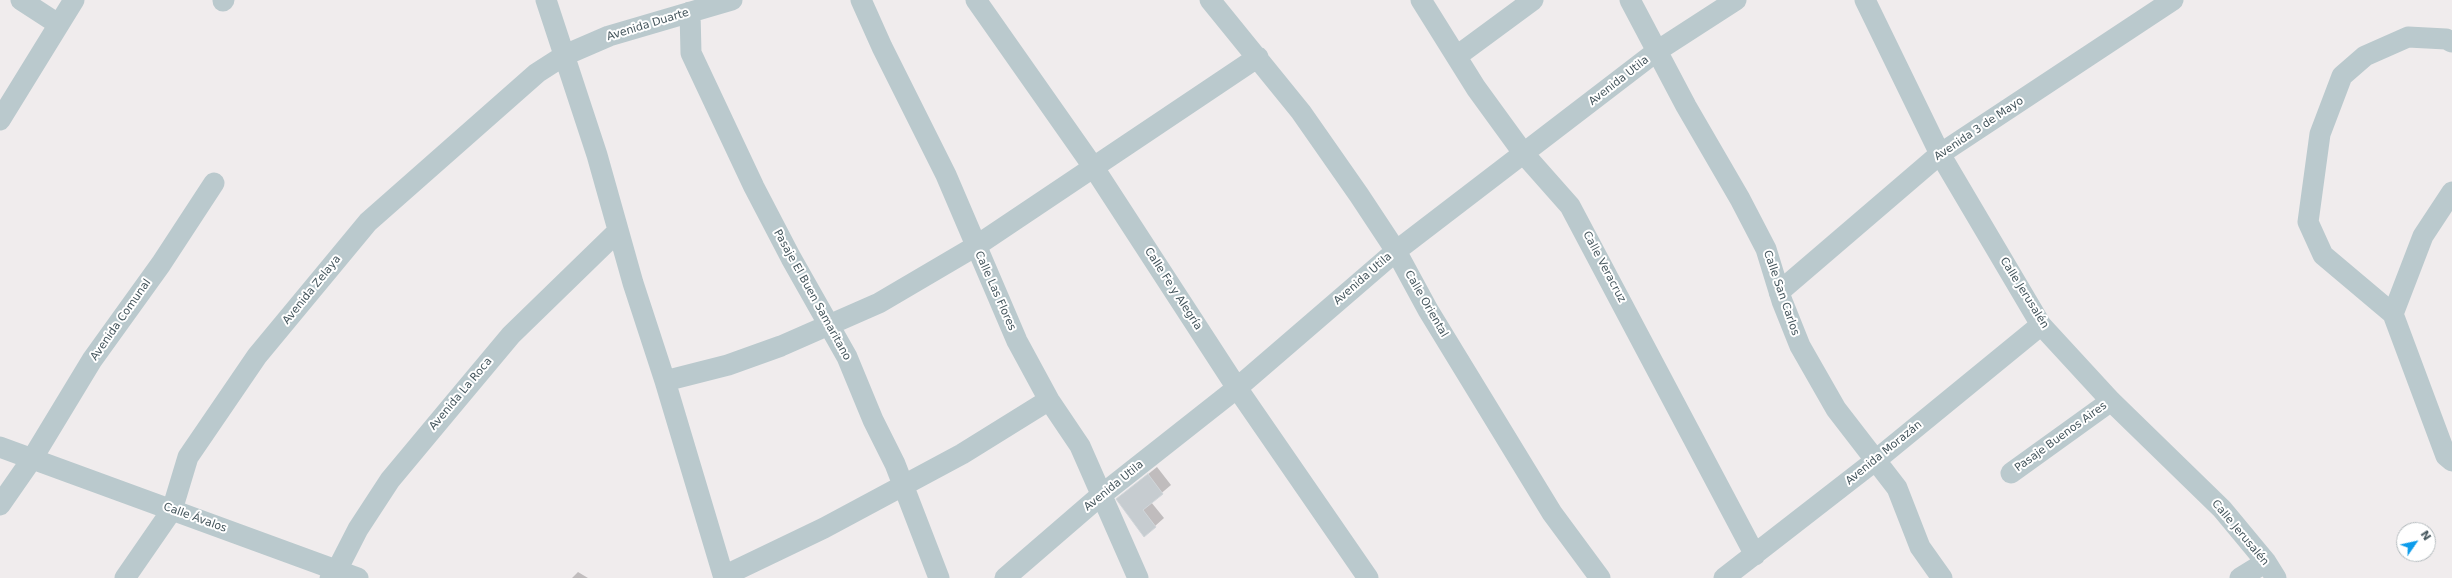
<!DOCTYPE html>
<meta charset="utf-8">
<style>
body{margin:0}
#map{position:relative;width:2452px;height:578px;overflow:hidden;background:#f0eced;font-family:"DejaVu Sans",sans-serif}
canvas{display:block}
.north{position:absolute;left:2396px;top:522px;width:40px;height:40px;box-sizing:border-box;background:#fff;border:1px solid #b4bbbe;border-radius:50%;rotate:56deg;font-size:11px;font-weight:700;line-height:16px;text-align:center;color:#44555c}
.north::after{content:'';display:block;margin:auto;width:14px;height:18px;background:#0c9ceb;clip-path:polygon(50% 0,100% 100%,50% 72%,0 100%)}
</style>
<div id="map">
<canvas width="2452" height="578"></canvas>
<div class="north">N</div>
</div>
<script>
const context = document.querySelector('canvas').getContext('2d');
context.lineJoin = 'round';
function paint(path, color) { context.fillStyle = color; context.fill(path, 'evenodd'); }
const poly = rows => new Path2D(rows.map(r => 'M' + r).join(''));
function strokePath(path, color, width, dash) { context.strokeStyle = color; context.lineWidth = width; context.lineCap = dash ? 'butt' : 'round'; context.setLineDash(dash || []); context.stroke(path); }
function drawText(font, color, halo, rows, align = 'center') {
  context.font = font + ' "DejaVu Sans",sans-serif'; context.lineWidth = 4; context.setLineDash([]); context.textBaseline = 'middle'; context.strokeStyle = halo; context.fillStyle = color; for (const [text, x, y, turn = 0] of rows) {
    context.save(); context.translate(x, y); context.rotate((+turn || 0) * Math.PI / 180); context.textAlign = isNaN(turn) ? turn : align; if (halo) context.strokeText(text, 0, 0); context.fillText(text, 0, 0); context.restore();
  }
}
const shadow = poly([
 [1157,467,1171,485,1151,502,1164,518,1145,535,1117,499],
 [578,572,588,578,572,578]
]);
const building = poly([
 [1148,474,1163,494,1143,510,1156,527,1144,537,1116,499,1148,474]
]);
const minor = poly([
 [21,0,58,24],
 [546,0,597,155,633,283,665,381,724,578],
 [861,0,882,47,946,175,1017,341,1049,400,1080,446,1138,578],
 [976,0,1094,168,1237,388,1368,578],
 [1210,0,1301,112,1359,195,1396,251,1428,310,1552,513,1600,578],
 [1421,0,1476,88,1524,154,1570,206,1755,555],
 [1630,0,1686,106,1740,199,1766,249,1782,301,1800,346,1836,409,1897,488,1920,547,1942,578],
 [1865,0,1940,154,2041,325,2111,401,2222,509,2266,562,2276,578],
 [223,1,224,0],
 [690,12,691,53,754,187,791,258,847,357,873,420,895,464,939,578],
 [2452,42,2446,39,2408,37,2365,56,2342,76,2320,134,2308,222,2323,255,2393,314,2446,456,2452,461],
 [1457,56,1533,0],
 [0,120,74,0],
 [1779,292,1940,154,2173,0],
 [2393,314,2423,236,2452,192],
 [665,381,728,365,781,346,879,303,976,246,1258,57],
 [0,447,358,578],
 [2011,473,2111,401],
 [0,505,32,459,92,360,161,264,214,183],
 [724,576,824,528,962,454,1049,400],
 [125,578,172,510,188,457,257,356,368,222,537,73,565,55,609,36,732,0],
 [330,578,337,570,358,529,390,480,450,408,511,335,618,231],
 [1005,578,1100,496,1237,388,1396,251,1657,51,1736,0],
 [1724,578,1876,460,2041,325],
 [2240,578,2266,562]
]);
const streetNames = [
 ["Avenida Duarte",648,25,-17],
 ["Avenida Utila",1619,81,-38],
 ["Avenida 3 de Mayo",1979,129,-34],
 ["Calle Veracruz",1604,267,62],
 ["Avenida Utila",1363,279,-41],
 ["Calle Fe y Alegría",1173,289,57],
 ["Avenida Zelaya",312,290,-51],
 ["Calle Las Flores",995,291,66],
 ["Calle San Carlos",1781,293,71],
 ["Calle Jerusalén",2024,293,58],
 ["Pasaje El Buen Samaritano",812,295,61],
 ["Calle Oriental",1426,304,60],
 ["Avenida Comunal",121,320,-55],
 ["Avenida La Roca",461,394,-50],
 ["Pasaje Buenos Aires",2061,437,-36],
 ["Avenida Morazán",1884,453,-39],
 ["Avenida Utila",1114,486,-39],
 ["Calle Ávalos",195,518,20],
 ["Calle Jerusalén",2240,533,50]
];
paint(shadow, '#0003');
paint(building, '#c6ccd0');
strokePath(building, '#d0d5d9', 1);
strokePath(minor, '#bac9cd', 21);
drawText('11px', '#44555c', '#fff', streetNames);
</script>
